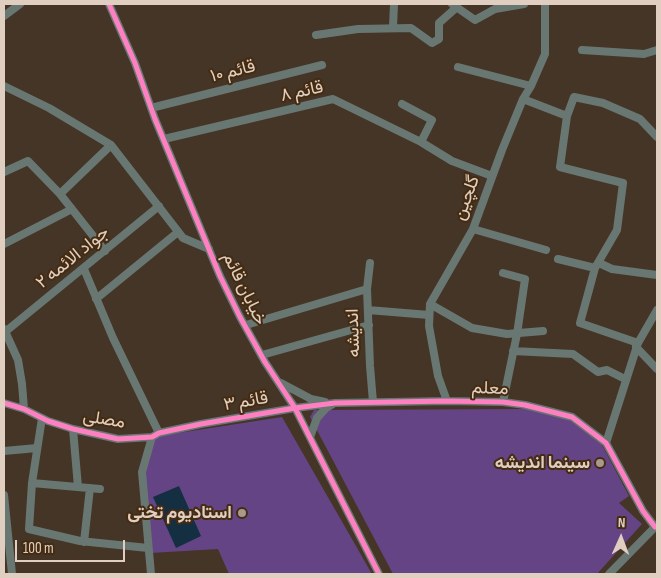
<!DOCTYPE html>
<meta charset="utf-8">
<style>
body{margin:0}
#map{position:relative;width:661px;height:578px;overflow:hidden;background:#443527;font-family:"Sofia Sans Condensed",sans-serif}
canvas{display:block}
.frame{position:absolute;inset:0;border:5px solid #e0cfc1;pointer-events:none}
.north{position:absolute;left:596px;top:513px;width:50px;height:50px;-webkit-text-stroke:4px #452b11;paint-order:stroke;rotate:2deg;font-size:14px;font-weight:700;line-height:20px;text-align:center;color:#e0cfc1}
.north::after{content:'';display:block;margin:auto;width:18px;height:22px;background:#e0cfc1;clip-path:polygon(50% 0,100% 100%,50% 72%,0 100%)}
.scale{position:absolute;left:15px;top:540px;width:110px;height:22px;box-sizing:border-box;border:2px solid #e0cfc1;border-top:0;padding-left:6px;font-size:15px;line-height:18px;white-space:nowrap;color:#e0cfc1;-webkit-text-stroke:4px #452b11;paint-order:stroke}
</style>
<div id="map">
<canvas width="661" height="578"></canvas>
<div class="frame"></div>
<div class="north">N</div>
<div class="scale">100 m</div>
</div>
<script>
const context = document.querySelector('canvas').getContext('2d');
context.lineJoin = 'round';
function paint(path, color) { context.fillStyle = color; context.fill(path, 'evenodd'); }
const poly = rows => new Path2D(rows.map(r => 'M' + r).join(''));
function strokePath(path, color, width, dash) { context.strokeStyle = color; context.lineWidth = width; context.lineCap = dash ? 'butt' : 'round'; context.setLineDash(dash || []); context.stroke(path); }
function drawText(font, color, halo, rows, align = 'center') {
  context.font = font + ' "Sofia Sans Condensed",Vazirmatn,sans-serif'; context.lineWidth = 4; context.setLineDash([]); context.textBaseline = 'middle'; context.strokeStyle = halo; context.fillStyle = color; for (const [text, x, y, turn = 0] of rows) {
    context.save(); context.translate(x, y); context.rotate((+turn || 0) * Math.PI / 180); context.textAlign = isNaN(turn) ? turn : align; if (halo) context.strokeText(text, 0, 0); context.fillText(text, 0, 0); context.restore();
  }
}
const green = poly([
 [526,409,567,418,602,445,629,496,619,503,642,524,597,574,393,574,310,417,314,410],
 [282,417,372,574,229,574,218,549,150,553,143,477,152,437]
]);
const water = poly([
 [179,486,201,536,176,548,153,497]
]);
const minor = poly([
 [109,4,135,63,155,119,220,276,240,317,265,362,295,408,379,574],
 [452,4,475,20,495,9,524,4],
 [4,16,20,4],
 [393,27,394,4],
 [316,35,358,29,411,28,432,43,439,39,439,23,457,7],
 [582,50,644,54,657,50],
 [458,67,531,86],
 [4,86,49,108,111,145,183,238,209,249],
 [523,99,567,116,574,97,603,103,640,119,657,137],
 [402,104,432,120,421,142],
 [151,108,322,65],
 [567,116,560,167,623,183,617,230,595,268,580,323,638,343],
 [164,139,333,99,421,142,452,161,492,176],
 [4,172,28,161,60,194,105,251],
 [60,194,111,145],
 [473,229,546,250],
 [4,244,72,209],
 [558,259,595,268],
 [370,263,367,289,370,366,373,402],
 [599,263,612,269,657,275],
 [84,269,113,338,159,433],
 [96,299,178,232],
 [430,304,472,328,507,334,543,331],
 [368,310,429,315],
 [246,325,367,289],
 [4,329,18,360,22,384,24,409],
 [5,332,159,206],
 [636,347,657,369],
 [513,351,573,354,598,372,607,370,625,379],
 [262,355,369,325],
 [281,383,311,399,325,402],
 [447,401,438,376,429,326,430,304,473,229,502,150,523,99,531,86,545,54,545,4],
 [503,402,517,334,525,279,503,273],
 [4,403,24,409,48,421,73,429,118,439,152,437,159,433,201,424,295,408,335,403,447,401,503,402,525,405,572,417,606,443,643,511,655,527],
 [42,418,32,483,29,529,80,541,148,548],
 [73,429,78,487],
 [310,437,317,418,326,408,333,404],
 [606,443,638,343,657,310],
 [4,451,37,448],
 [32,483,100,489],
 [4,495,12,574],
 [84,542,90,488],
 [151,574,142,472,152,437],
 [609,574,657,525]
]);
const cycleway = poly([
 [109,4,135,63,155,119,220,276,240,317,265,362,295,408,379,574],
 [4,403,24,409,48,421,73,429,118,439,152,437,159,433,201,424,295,408,335,403,447,401,503,402,525,405,572,417,606,443,643,511,655,527]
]);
const markers = [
 [600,463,5,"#a9998b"],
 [242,513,5,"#a9998b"]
];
const streetNames = [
 ["قائم ۱۰",233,72,-14],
 ["قائم ۸",302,92,-12],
 ["گلچین",467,198,-70],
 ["جواد الائمه ۲",73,258,-39],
 ["خیابان قائم",244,289,64],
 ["اندیشه",354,333,-92],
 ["معلم",490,389,2],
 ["قائم ۳",246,402,-10],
 ["مصلی",104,420,9]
];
const poiNames = [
 ["سینما اندیشه",590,463],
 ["استادیوم تختی",232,513]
];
paint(green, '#644484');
paint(water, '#142f41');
strokePath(minor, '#697773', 8);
strokePath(cycleway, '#ff80c0', 5);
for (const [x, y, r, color] of markers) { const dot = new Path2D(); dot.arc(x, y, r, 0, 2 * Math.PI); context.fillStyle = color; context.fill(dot); strokePath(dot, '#452b11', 2); }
drawText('18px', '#e0cfc1', '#452b11', streetNames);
drawText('bold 18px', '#e0cfc1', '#452b11', poiNames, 'right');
</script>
